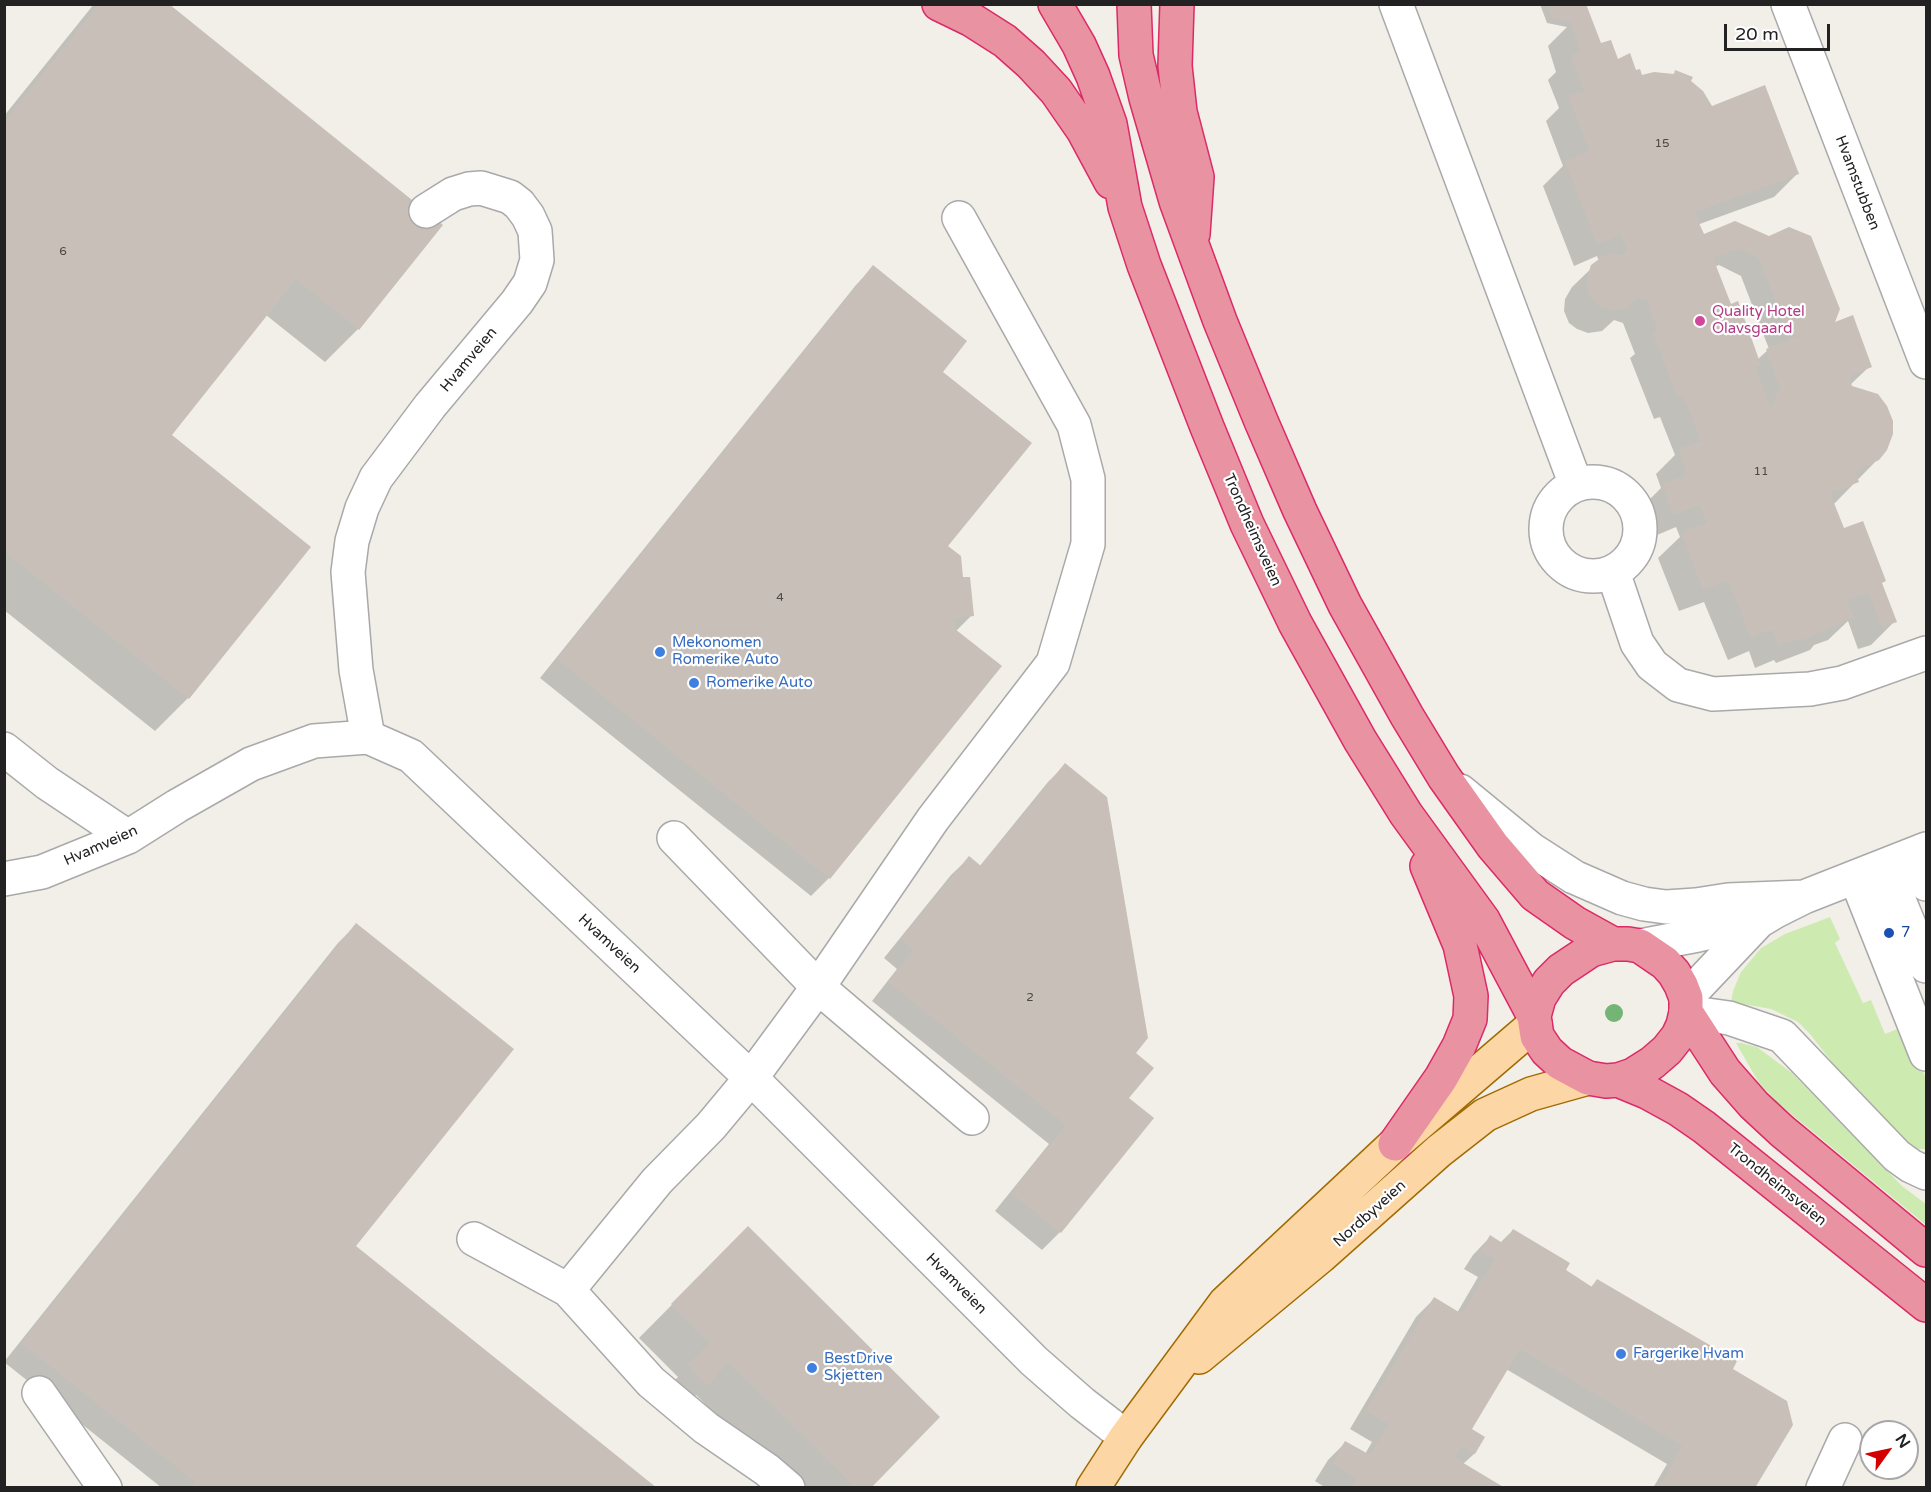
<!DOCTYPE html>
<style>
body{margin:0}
#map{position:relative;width:1931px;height:1492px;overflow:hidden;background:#f2efe9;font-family:"Varela Round",sans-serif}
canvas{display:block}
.frame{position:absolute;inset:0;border:6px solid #222;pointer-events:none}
.north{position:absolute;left:1859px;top:1420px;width:60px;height:60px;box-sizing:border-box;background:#fff;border:2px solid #a7a7a7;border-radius:50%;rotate:57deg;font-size:16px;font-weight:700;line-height:24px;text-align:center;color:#222}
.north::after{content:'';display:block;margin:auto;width:21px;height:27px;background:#d40000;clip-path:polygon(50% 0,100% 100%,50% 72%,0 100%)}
.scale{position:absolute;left:1724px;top:24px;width:106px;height:27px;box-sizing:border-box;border:3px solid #222;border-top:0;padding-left:8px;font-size:18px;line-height:21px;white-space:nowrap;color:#222;-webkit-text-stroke:4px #fff;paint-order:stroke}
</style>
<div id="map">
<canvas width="1931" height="1492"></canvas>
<div class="frame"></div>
<div class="north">N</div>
<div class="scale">20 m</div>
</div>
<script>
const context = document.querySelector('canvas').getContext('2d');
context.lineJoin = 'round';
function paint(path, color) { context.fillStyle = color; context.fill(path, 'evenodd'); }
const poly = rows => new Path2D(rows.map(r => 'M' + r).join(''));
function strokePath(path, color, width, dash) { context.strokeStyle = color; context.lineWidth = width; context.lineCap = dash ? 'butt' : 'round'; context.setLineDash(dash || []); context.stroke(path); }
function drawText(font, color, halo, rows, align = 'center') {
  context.font = font + ' "Varela Round",sans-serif'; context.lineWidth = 4.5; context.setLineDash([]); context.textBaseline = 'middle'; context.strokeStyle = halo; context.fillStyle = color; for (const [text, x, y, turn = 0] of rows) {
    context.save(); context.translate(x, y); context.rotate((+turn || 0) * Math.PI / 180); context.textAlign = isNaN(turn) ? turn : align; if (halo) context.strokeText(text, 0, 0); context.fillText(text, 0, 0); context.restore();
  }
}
const grass = poly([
 [1830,917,1840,939,1835,943,1863,1003,1871,1000,1885,1034,1905,1026,1926,1079,1926,1149,1914,1149,1900,1139,1848,1083,1810,1034,1798,1022,1771,1009,1731,1002,1733,991,1741,972,1761,948,1785,934],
 [1736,1043,1741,1043,1757,1047,1792,1073,1902,1186,1926,1204,1926,1225,1779,1104,1759,1083]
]);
const shadow = poly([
 [94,4,166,4,441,226,358,329,325,362,266,315,170,435,309,547,188,698,155,731,4,610,4,116],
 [1540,4,1584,4,1600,45,1617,61,1641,77,1672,75,1676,72,1689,81,1711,107,1797,174,1774,197,1697,225,1702,237,1735,223,1870,366,1850,385,1878,459,1833,505,1843,530,1884,581,1881,584,1895,621,1871,645,1858,649,1848,621,1828,640,1814,645,1810,650,1776,663,1774,660,1755,668,1749,651,1728,660,1704,602,1679,611,1658,558,1680,537,1676,527,1650,538,1640,509,1661,488,1656,474,1675,455,1660,417,1654,419,1630,358,1635,354,1623,323,1614,320,1602,331,1588,333,1577,329,1569,323,1564,311,1565,299,1572,287,1599,261,1597,256,1574,266,1543,186,1563,166,1546,121,1559,108,1548,80,1556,72,1548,46,1567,27,1547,23],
 [1719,265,1741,276,1769,349,1758,359,1730,306,1714,267],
 [873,267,946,547,962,579,972,615,956,631,1000,666,829,878,811,896,540,678,856,285],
 [1065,765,1134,1053,1127,1099,1060,1232,1042,1250,995,1211,1049,1144,872,1001,897,969,884,958,951,875,969,858,979,867,1048,782],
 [356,925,354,1247,655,1488,162,1488,4,1362,338,943],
 [748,1228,868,1488,790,1488,696,1395,673,1418,656,1399,678,1377,639,1338],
 [1513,1230,1563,1271,1591,1287,1597,1280,1731,1369,1754,1488,1653,1488,1667,1464,1506,1369,1470,1430,1483,1437,1474,1454,1463,1464,1502,1488,1326,1488,1315,1481,1328,1460,1345,1443,1365,1454,1372,1442,1350,1429,1416,1317,1434,1299,1457,1313,1478,1277,1464,1269,1473,1255,1490,1237,1500,1243]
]);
const building = poly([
 [99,4,169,4,443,225,359,330,296,279,172,435,311,547,189,699,4,551,4,122],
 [1547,4,1586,4,1601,43,1611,40,1618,59,1630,53,1636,70,1640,69,1642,75,1654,72,1674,74,1675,70,1693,77,1691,81,1703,91,1712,106,1765,85,1799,174,1694,212,1704,234,1735,221,1769,236,1789,227,1811,236,1840,309,1835,322,1853,315,1872,367,1849,376,1852,386,1878,394,1887,406,1893,421,1893,434,1887,450,1879,460,1855,471,1859,482,1830,493,1844,528,1863,521,1886,581,1882,583,1897,622,1882,627,1869,592,1847,600,1854,617,1800,641,1798,638,1779,646,1772,629,1751,637,1728,580,1703,589,1681,533,1707,523,1699,505,1673,515,1662,484,1687,475,1679,449,1701,441,1683,395,1678,397,1653,334,1658,331,1647,300,1639,297,1627,308,1612,310,1597,304,1593,300,1588,291,1587,278,1591,265,1605,255,1614,254,1623,255,1627,249,1621,234,1597,244,1565,161,1590,152,1568,96,1584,91,1571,56,1580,51,1571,22,1552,18],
 [1738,248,1759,258,1787,331,1799,336,1766,349,1781,390,1778,391,1771,409,1755,367,1761,365,1738,301,1731,304,1713,258],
 [873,265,967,341,943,372,1032,443,948,546,961,556,963,577,970,577,974,616,956,618,955,629,1002,666,830,879,557,659],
 [1065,763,1107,797,1148,1038,1136,1053,1154,1068,1129,1098,1154,1118,1061,1233,1011,1193,1066,1125,888,982,914,950,901,939,969,856,981,866],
 [356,923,514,1049,356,1246,657,1488,191,1488,195,1482,21,1343],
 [748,1226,940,1417,871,1488,856,1488,728,1362,707,1386,688,1365,710,1343,671,1304],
 [1513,1229,1570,1263,1566,1270,1592,1287,1597,1279,1737,1361,1733,1369,1787,1401,1793,1425,1755,1488,1659,1488,1683,1446,1520,1349,1472,1429,1485,1437,1475,1454,1462,1446,1455,1458,1505,1488,1351,1488,1357,1478,1332,1463,1345,1441,1370,1455,1389,1424,1366,1411,1434,1297,1462,1314,1495,1259,1481,1251,1490,1235,1504,1244]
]);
const minor = poly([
 [1396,4,1576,485],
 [1788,4,1926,362],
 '1546 529a47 47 0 1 1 94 0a47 47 0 1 1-94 0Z',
 [1613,572,1637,643,1652,665,1678,685,1713,694,1810,689,1842,683,1926,653],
 [368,737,356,670,348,572,352,541,362,508,376,478,430,406,517,302,530,283,537,260,535,231,528,216,519,204,510,197,481,188,469,189,453,194,426,211],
 [4,749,47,783,128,837],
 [1460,791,1532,850,1574,877,1622,898,1644,904,1666,907,1696,905,1728,900,1804,897],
 [674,838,818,987,972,1118],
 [1914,854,1926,884],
 [1885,866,1926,966],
 [1856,878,1926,1054],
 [4,879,42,872,128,837,177,806,251,764,314,741,368,737,411,756,751,1078,1034,1361,1082,1403,1126,1437],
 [1640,946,1698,935,1759,921],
 [1686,998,1759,921,1774,912,1804,897,1926,849],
 [1686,1012,1729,1018,1782,1036,1897,1156,1911,1166,1926,1173],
 [474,1239,568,1290],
 [39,1393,105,1488],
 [788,1488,767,1470,706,1428,651,1382,568,1290,657,1181,711,1126,751,1078,818,987,933,819,1053,663,1088,544,1088,479,1074,425,959,218],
 [1823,1488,1845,1440]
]);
const major = poly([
 [1199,1357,1321,1256,1439,1151,1485,1115,1531,1094,1588,1078],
 [1093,1488,1126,1437,1225,1303,1395,1144,1535,1024]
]);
const highway = poly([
 [939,4,972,20,1005,41,1031,64,1056,91,1083,130,1111,182],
 [1055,4,1079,45,1093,76,1110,124,1125,207,1144,265,1207,427,1247,524,1295,623,1360,740,1406,814,1483,920,1534,1016],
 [1134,4,1136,55,1146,98,1176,201,1220,321,1261,421,1300,511,1345,605,1407,716,1444,777,1493,846,1535,895,1575,923,1613,944],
 [1177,4,1175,66,1180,112,1197,177,1193,234],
 [1613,944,1628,944,1640,946,1665,963,1674,973,1681,985,1686,998,1686,1012,1683,1025,1678,1036,1667,1050,1652,1063,1633,1075,1618,1080,1606,1081,1588,1078,1560,1063,1547,1051,1537,1036,1534,1016,1539,998,1549,982,1561,970,1591,950,1613,944],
 [1686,1012,1725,1072,1754,1105,1782,1131,1926,1250],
 [1618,1080,1647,1092,1678,1109,1704,1127,1926,1305],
 [1395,1144,1441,1078,1459,1046,1470,1019,1471,996,1460,945,1427,866]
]);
const trees = [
 [1614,1013]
];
const markers = [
 [1700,321,6,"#d1479c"],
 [660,652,6,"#3f7fe0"],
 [694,683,6,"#3f7fe0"],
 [1889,933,6,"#1a4fb4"],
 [1621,1354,6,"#3f7fe0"],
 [812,1368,6,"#3f7fe0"]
];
const numberNames = [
 ["15",1662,144],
 ["6",63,252],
 ["11",1761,472],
 ["4",780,598],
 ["2",1030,998]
];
const streetNames = [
 ["Hvamstubben",1857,183,69],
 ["Hvamveien",469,360,-50],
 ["Trondheimsveien",1252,530,66],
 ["Hvamveien",101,846,-24],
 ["Hvamveien",609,944,43],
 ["Trondheimsveien",1777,1185,39],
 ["Nordbyveien",1370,1214,-42],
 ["Hvamveien",956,1284,45]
];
const hotelNames = [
 ["Quality Hotel",1712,312],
 ["Olavsgaard",1712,329]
];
const shopNames = [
 ["Mekonomen",672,643],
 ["Romerike Auto",672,660],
 ["Romerike Auto",706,683],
 ["Fargerike Hvam",1633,1354],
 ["BestDrive",824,1359],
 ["Skjetten",824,1376]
];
const transitNames = [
 ["7",1901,933]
];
paint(grass, '#cdebb0');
paint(shadow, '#0003');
paint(building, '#c7bfb8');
strokePath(minor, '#a9a9a9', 36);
strokePath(major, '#a06b00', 36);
strokePath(highway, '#dc2a67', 36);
strokePath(minor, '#fff', 33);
strokePath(major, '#fcd6a4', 33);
strokePath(highway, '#e892a2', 33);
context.fillStyle = '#74b475';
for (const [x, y] of trees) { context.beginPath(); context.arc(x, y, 9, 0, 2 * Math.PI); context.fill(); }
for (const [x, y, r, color] of markers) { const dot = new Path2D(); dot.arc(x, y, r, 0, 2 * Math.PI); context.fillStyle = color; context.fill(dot); strokePath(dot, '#fff', 2); }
drawText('12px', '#4b4948', null, numberNames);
drawText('15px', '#222', '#fff', streetNames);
drawText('15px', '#b23c85', '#fff', hotelNames, 'left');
drawText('15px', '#366cbe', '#fff', shopNames, 'left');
drawText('15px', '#164399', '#fff', transitNames, 'left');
</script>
